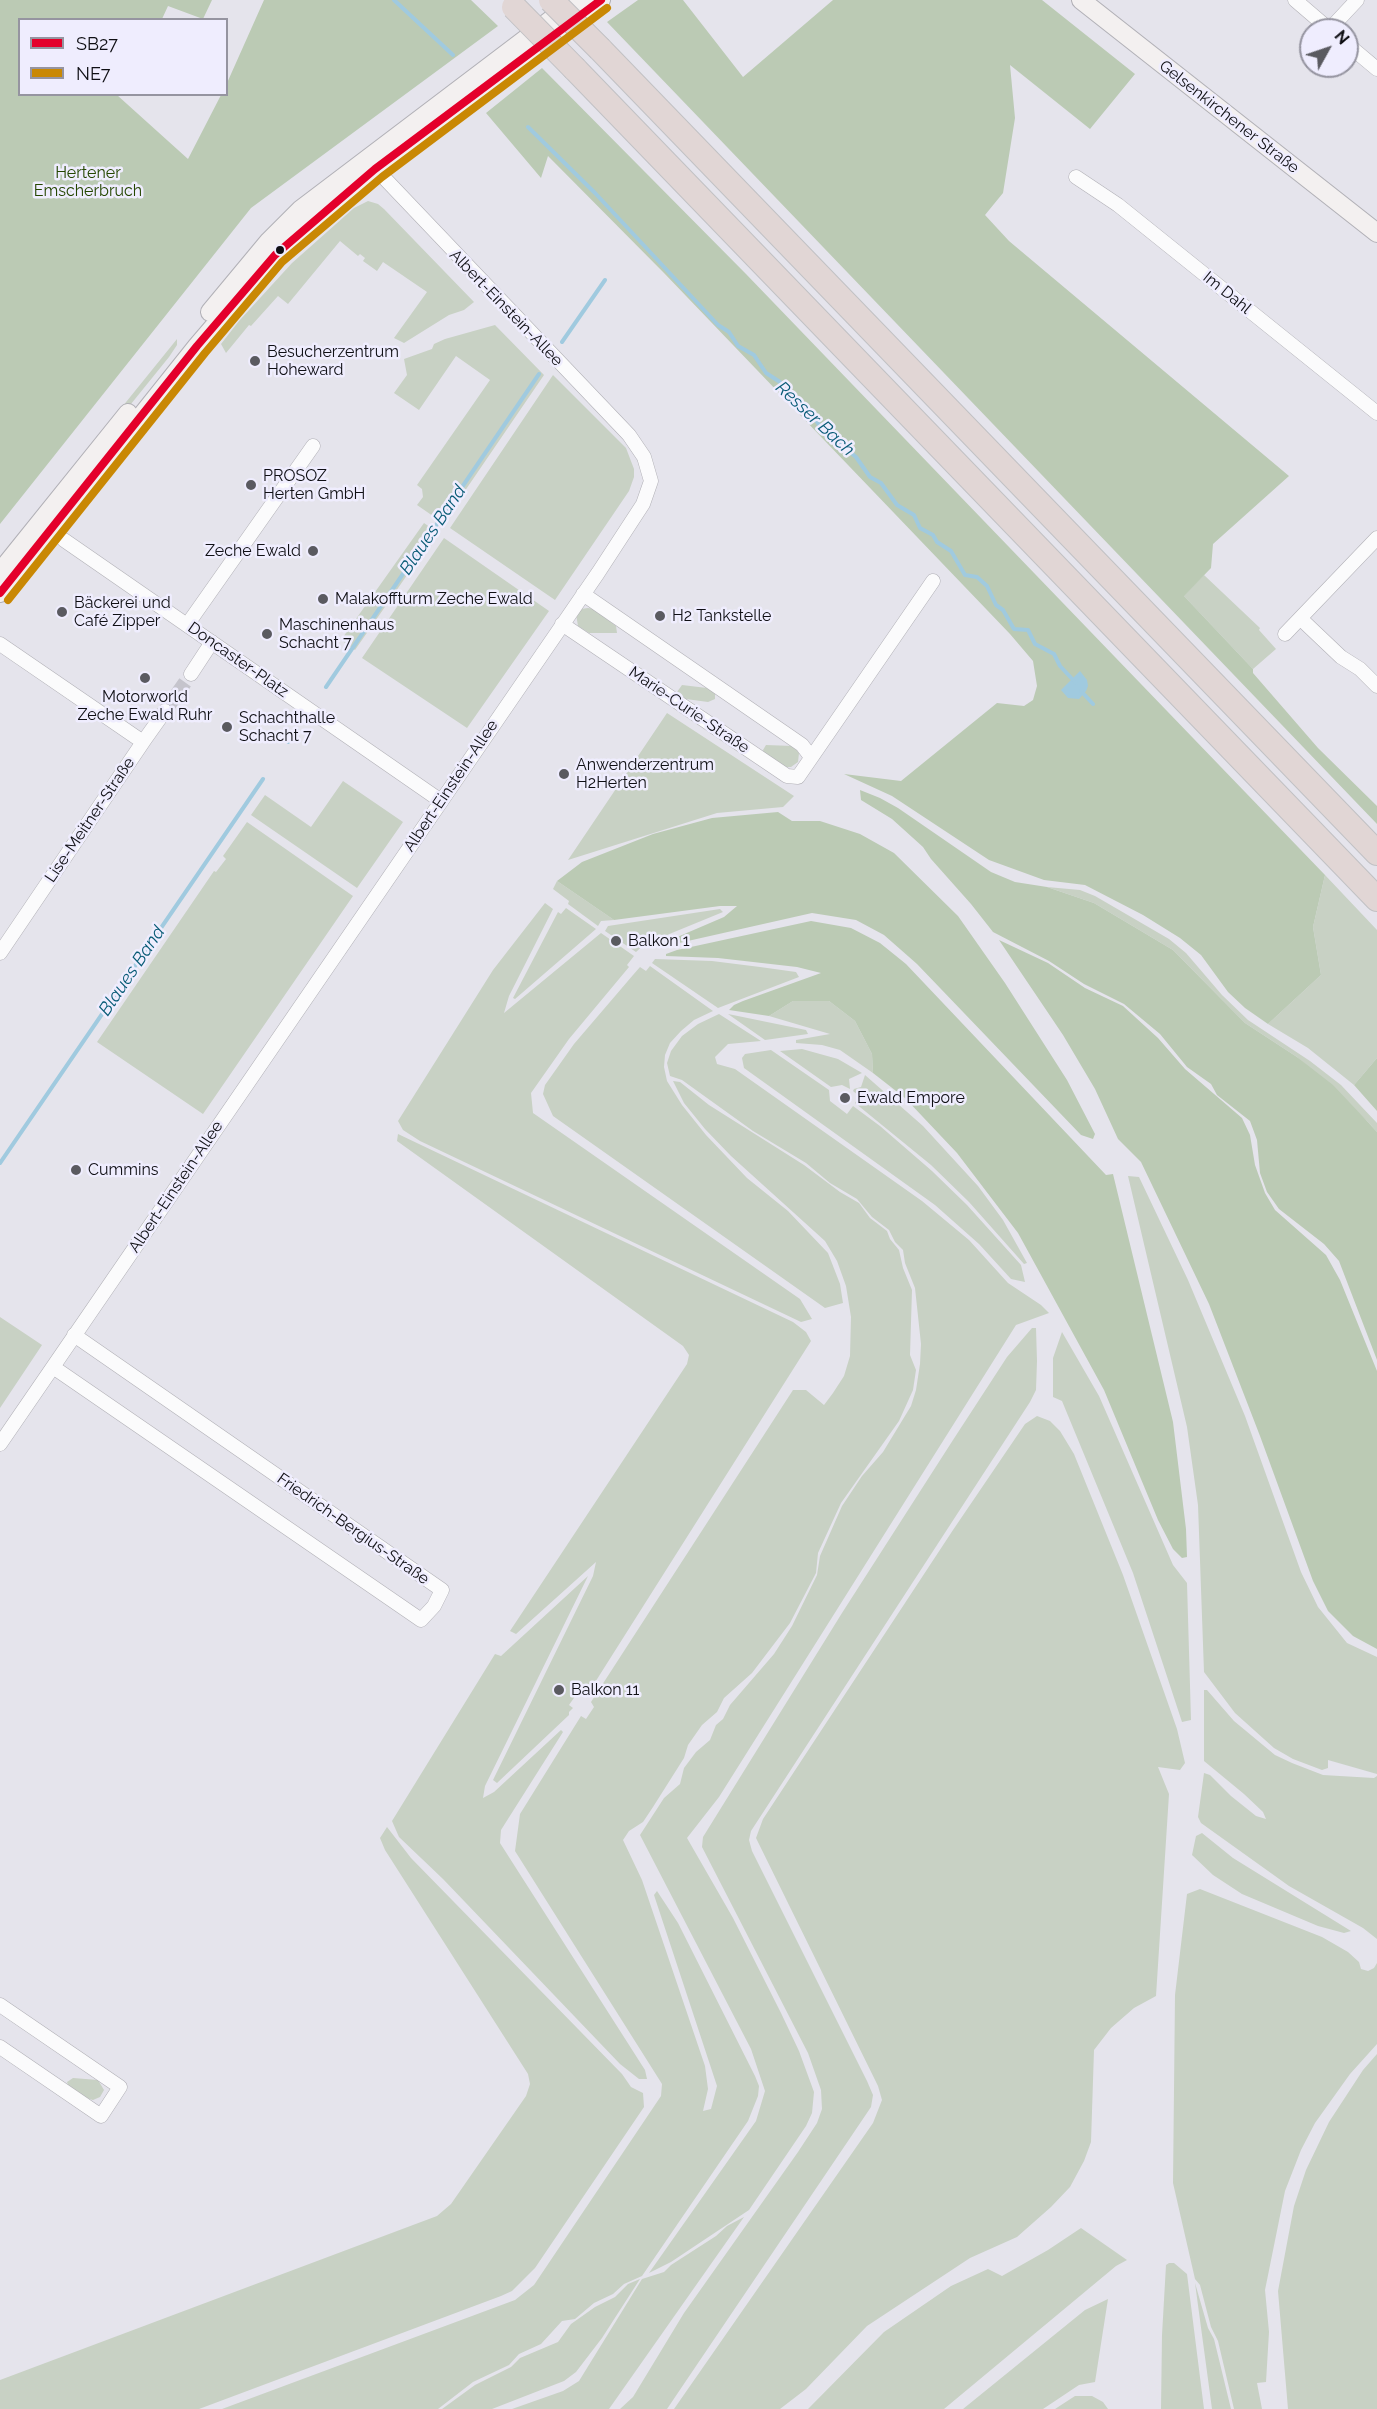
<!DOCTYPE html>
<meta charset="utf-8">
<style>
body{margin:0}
#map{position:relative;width:1377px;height:2409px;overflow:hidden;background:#e5e4ec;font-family:Raleway,sans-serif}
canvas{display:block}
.legend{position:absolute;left:18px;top:18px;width:210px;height:78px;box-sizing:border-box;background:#efedfe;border:2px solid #9594a0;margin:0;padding:8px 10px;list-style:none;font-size:18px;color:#0f0f14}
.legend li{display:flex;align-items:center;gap:12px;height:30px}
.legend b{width:30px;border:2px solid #9594a0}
.north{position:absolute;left:1299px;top:18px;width:60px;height:60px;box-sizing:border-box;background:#efedfe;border:2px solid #9594a0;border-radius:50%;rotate:50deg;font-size:16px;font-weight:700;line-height:24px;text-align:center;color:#0f0f14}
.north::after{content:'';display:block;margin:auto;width:21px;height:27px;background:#5a5a60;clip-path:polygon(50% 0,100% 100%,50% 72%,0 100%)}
</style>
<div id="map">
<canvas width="1377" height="2409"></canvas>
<ul class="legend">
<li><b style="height:8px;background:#e4002b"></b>SB27</li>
<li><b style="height:8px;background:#c98804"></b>NE7</li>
</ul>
<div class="north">N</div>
</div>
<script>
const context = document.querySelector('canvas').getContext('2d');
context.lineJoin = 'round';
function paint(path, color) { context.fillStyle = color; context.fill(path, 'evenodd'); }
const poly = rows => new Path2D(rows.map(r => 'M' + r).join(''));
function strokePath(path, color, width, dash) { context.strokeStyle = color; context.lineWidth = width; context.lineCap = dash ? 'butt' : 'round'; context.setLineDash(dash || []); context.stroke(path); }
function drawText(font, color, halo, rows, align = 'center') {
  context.font = font + ' Raleway,sans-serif'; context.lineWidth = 5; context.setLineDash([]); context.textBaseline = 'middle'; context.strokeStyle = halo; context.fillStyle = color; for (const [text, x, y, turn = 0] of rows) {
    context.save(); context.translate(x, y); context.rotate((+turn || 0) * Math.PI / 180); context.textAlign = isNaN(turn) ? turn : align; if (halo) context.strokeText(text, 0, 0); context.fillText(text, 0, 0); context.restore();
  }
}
const green = poly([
 [368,201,378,204,384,209,474,302,464,310,449,315,404,343,394,338,427,292,383,262,377,271,363,261,365,258,360,254,358,256,340,241,288,304,278,296,251,326,249,325,226,353,221,344,239,321,292,263,354,208],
 [495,325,544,375,443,523,417,505,423,497,422,489,417,485,490,380,456,356,419,410,394,393,407,375,404,359,432,349,434,344,445,339],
 [177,339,177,345,169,357,0,566,0,558],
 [553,375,626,448,634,469,634,477,629,491,555,600,450,528],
 [424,523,437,532,355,650,341,640],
 [444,538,549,611,467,728,362,658],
 [1204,575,1260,628,1259,630,1276,649,1253,669,1183,595],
 [588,608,594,609,616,626,617,633,589,633,578,626,576,614,581,609],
 [682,685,707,688,715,693,715,699,708,702,686,699,677,692],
 [667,713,794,796,783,807,717,813,568,860],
 [766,745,793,746,799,753,798,762,791,767,785,767,764,753,763,750],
 [343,781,403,822,357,888,251,815,265,795,311,827],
 [247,822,353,896,203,1114,97,1042,214,871,216,872,226,859,223,856],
 [1325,875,1377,930,1377,1058,1354,1085,1308,1048,1268,1024,1321,975,1313,927],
 [557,881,614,920,601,921,598,926,568,904,569,901,553,889],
 [1047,887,1080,890,1095,896,1169,939,1186,953,1222,995,1248,1020,1310,1061,1341,1085,1377,1123,1377,1132,1367,1121,1297,1057,1245,1023,1173,950,1094,903],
 [545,903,553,909,509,996,504,1013,601,933,634,956,627,965,629,967,569,1039,531,1093,533,1113,800,1299,812,1319,801,1322,420,1141,403,1130,398,1121,493,970],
 [566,908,596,929,515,999,513,998,558,912,561,914],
 [720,909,723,912,645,944,636,952,605,931,608,926],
 [655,959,712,961,760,967,796,972,799,977,718,1008,652,963],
 [650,966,713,1011,694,1020,681,1031,670,1043,665,1055,664,1067,667,1081,682,1105,706,1135,747,1178,788,1211,828,1253,840,1284,843,1303,825,1308,553,1116,543,1094,545,1085,574,1044,633,975,640,967,646,971],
 [793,1001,829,1001,855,1021,872,1054,873,1073,840,1050,822,1045,796,1043,796,1040,830,1034,769,1016],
 [719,1014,761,1041,728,1044,715,1057,717,1064,735,1069,922,1201,969,1240,1008,1283,1041,1305,1049,1313,1016,1325,719,1797,687,1838,733,1918,781,2013,799,2051,814,2092,812,2113,806,2126,749,2210,671,2262,649,2273,756,2121,765,2091,751,2049,640,1835,664,1798,680,1784,684,1768,696,1752,710,1740,716,1725,723,1719,730,1705,774,1654,792,1626,817,1575,820,1556,842,1506,862,1476,883,1452,911,1406,916,1390,920,1364,921,1344,915,1288,905,1263,903,1250,895,1242,889,1230,872,1217,857,1199,830,1183,806,1163,753,1131,682,1080,670,1076,667,1063,671,1051,682,1036,698,1024],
 [728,1014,806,1030,808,1034,765,1040],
 [802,1049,838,1059,862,1073,849,1079,850,1089,842,1085,831,1087,780,1051],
 [771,1050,829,1090,830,1101,847,1114,853,1106,880,1126,932,1171,967,1205,1021,1265,1025,1282,1011,1279,979,1244,935,1205,744,1068,742,1058,745,1054],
 [865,1075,923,1126,978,1186,1003,1220,1027,1263,1024,1264,969,1202,931,1165,855,1103,859,1096,853,1091,854,1089,861,1087],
 [673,1081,680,1082,709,1105,804,1165,840,1192,859,1203,870,1218,887,1231,890,1239,899,1250,903,1268,912,1290,910,1355,916,1370,913,1390,899,1421,841,1503,818,1553,816,1573,790,1623,752,1673,724,1698,717,1712,702,1725,688,1745,684,1758,653,1807,643,1822,629,1831,623,1840,642,1880,705,2066,708,2089,703,2111,711,2109,717,2086,654,1895,657,1891,678,1923,755,2076,759,2086,758,2096,748,2121,642,2276,624,2284,613,2294,594,2303,575,2319,562,2321,541,2344,519,2354,509,2365,473,2382,438,2409,222,2409,515,2300,534,2285,661,2096,662,2084,515,1851,520,1814,581,1716,586,1719,594,1707,591,1702,793,1390,806,1390,824,1405,833,1393,844,1376,850,1356,851,1317,846,1286,837,1261,825,1241,731,1156,705,1129,684,1103],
 [398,1134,793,1322,806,1332,811,1341,587,1695,584,1693,580,1697,576,1695,569,1705,573,1708,569,1712,569,1715,497,1783,493,1780,593,1576,596,1562,516,1634,510,1631,687,1364,689,1355,683,1346,397,1141],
 [1128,1176,1139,1177,1188,1280,1245,1416,1301,1572,1318,1607,1347,1643,1377,1657,1377,1774,1328,1760,1328,1768,1322,1770,1293,1759,1274,1748,1235,1713,1204,1672,1198,1505,1187,1427],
 [0,1317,42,1345,0,1408],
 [1032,1328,1036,1328,1037,1361,1036,1390,1030,1402,751,1831,749,1840,752,1851,867,2081,873,2095,871,2107,667,2409,620,2409,633,2397,684,2313,798,2152,817,2123,822,2109,821,2090,808,2053,702,1847,703,1837,842,1613,953,1440,1007,1357],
 [1062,1332,1099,1396,1173,1565,1187,1583,1191,1720,1182,1722,1133,1573,1062,1401,1053,1397,1053,1358],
 [1037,1416,1050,1421,1060,1431,1074,1454,1123,1575,1177,1729,1185,1763,1180,1770,1158,1767,1169,1794,1156,1996,1134,2008,1111,2028,1094,2050,1091,2142,1084,2161,1070,2187,1051,2207,1017,2237,970,2258,867,2326,806,2389,780,2409,674,2409,873,2123,882,2100,878,2086,756,1838,763,1819,953,1530,1025,1424],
 [588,1576,485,1786,483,1798,494,1792,561,1730,563,1732,501,1830,500,1843,645,2070,647,2079,639,2079,620,2064,443,1879,399,1837,392,1821,495,1654,501,1656],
 [1204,1690,1207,1690,1234,1721,1275,1755,1292,1763,1323,1775,1374,1778,1377,1776,1377,1939,1363,1928,1289,1886,1201,1823,1198,1817,1204,1773,1210,1775,1231,1796,1256,1816,1266,1819,1263,1812,1244,1794,1204,1761],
 [387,1827,411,1858,622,2074,631,2087,643,2093,644,2107,535,2268,512,2291,501,2296,199,2409,0,2409,0,2380,437,2216,451,2204,526,2096,530,2084,528,2074,385,1850,380,1838],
 [1202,1833,1233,1858,1351,1931,1344,1933,1318,1926,1242,1894,1213,1875,1192,1855,1196,1836],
 [1200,1889,1322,1937,1348,1952,1359,1962,1361,1969,1368,1971,1374,1968,1377,1963,1377,2044,1350,2074,1315,2123,1301,2150,1285,2191,1265,2290,1269,2332,1266,2382,1257,2383,1262,2409,1234,2409,1218,2341,1211,2327,1200,2285,1195,2279,1173,2183,1175,1995,1187,1894],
 [1377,2054,1377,2409,1288,2409,1278,2291,1294,2206,1306,2170,1329,2122,1363,2070],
 [73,2078,98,2080,104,2090,100,2097,93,2100,83,2097,68,2085,67,2082],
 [744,2217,609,2409,512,2409,563,2391,579,2381,642,2279,664,2272,671,2265,716,2236,727,2226],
 [1081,2228,1127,2260,1116,2266,944,2409,808,2409,884,2332,951,2286,988,2269,1002,2276,1048,2250],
 [1169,2263,1174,2263,1187,2274,1204,2409,1161,2409,1162,2335,1166,2265],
 [640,2279,602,2338,576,2372,564,2381,492,2409,442,2409,475,2385,511,2367,520,2358,558,2342,571,2324,595,2307,615,2297,628,2284],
 [1195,2283,1208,2328,1214,2339,1231,2409,1212,2409],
 [1108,2299,1095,2382,1079,2385,1043,2409,963,2409,1085,2310],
 [1075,2396,1092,2396,1103,2402,1108,2409,1055,2409]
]);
const forest = poly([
 [0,0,212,0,203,19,168,6,162,19,20,20,20,94,117,95,188,159,221,95,226,94,227,83,264,0,471,0,498,26,251,208,0,524],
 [638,0,683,0,743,77,833,0,1042,0,1135,74,1090,129,1010,65,1015,118,1003,193,985,215,1009,241,1289,476,1213,544,1211,568,1184,596,1253,669,1253,673,1318,748,1377,806,1377,824,607,22],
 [542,68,746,274,1325,875,1313,927,1321,975,1268,1024,1245,1008,1228,992,1201,955,1180,938,1143,915,1085,885,1044,880,989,860,892,796,844,774,901,781,997,703,1024,706,1033,700,1037,686,1033,661,1010,634,664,273,548,156,541,178,486,113],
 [860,790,880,798,898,808,991,872,1015,882,1047,887,1094,903,1173,950,1245,1023,1297,1057,1333,1085,1367,1121,1377,1132,1377,1360,1339,1261,1324,1244,1279,1209,1267,1192,1260,1173,1257,1140,1250,1121,1217,1095,1211,1084,1187,1067,1160,1034,1124,1004,1084,984,1049,961,993,932,971,904,931,859,923,847,892,819,861,800],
 [778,812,792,821,820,821,860,834,894,853,958,916,1005,983,1067,1080,1095,1134,1093,1139,1081,1135,917,964,884,935,856,920,812,913,670,945,675,938,724,917,737,906,720,906,614,920,557,881,582,862,653,834,712,818],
 [811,921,851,928,880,943,906,964,1106,1175,1113,1174,1173,1422,1186,1529,1187,1557,1182,1558,1173,1549,1158,1520,1104,1390,1018,1233,957,1153,905,1098,873,1073,872,1054,855,1021,829,1001,793,1001,769,1016,729,1010,734,1005,743,1001,821,973,797,967,718,958,666,956,666,954,677,950],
 [999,940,1048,963,1085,988,1123,1006,1158,1038,1185,1069,1242,1118,1250,1135,1255,1165,1265,1193,1275,1210,1326,1255,1340,1280,1377,1371,1377,1649,1353,1636,1328,1611,1313,1581,1260,1436,1209,1304,1141,1162,1118,1139,1095,1089,1063,1035],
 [1377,1058,1377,1111,1354,1085]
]);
const water = poly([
 [1080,671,1087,680,1088,686,1086,691,1079,699,1068,698,1061,690]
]);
const stream = poly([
 [394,0,453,55],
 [528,127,595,193,718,325,729,332,738,346,754,355,766,373,780,382,784,391,795,397,800,407,811,413,822,429,856,457,870,477,881,483,897,505,914,515,920,528,933,535,937,542,951,551,965,575,977,577,987,586,996,605,1003,610,1014,629,1028,630,1035,644,1054,654,1060,666,1076,683],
 [562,342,605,280],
 [326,687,539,374],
 [1081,691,1093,704],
 [288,742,297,730],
 [0,1163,263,779]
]);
const streetTunnel = poly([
 [165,711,191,674]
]);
const street = poly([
 [1295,0,1330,30],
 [1329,30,1357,0],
 [1347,44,1377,69],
 [1076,177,1118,205,1377,413],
 [64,540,441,801],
 [583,594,802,745,811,757],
 [1301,619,1341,657,1360,669,1377,686],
 [562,624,787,776,798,777,933,581],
 [187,625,313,446],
 [1285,634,1377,538],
 [0,644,143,742,0,953],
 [191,674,212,642],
 [143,742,165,711],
 [53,1367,421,1620,434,1606,442,1590,74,1335],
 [0,1444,598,573,643,504,651,481,644,457,629,435,370,163],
 [0,2005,120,2087,101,2116,0,2047]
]);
const secondary = poly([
 [1081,0,1377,233],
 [210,312,269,241,300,210,577,0],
 [0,572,128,413],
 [0,593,197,346,275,255,375,169,601,0]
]);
const highway = poly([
 [600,49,1377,853],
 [575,69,1377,899]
]);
const highwayBridge = poly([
 [551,0,600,49],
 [514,7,575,69]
]);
const bus1 = poly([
 [0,593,197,346,275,255,375,169,601,0]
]);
const bus2 = poly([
 [8,600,205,353,282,262,382,177,607,8]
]);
const markers = [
 [280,250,5,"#0f0f14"],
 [255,361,6,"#5a5a60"],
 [251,485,6,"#5a5a60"],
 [313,551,6,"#5a5a60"],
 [323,599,6,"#5a5a60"],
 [62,612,6,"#5a5a60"],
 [660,616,6,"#5a5a60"],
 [267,634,6,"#5a5a60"],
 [145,678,6,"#5a5a60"],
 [227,727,6,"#5a5a60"],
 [564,774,6,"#5a5a60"],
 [616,941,6,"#5a5a60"],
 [845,1098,6,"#5a5a60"],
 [76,1170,6,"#5a5a60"],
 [559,1690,6,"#5a5a60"]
];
const streetNames = [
 ["Gelsenkirchener Straße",1229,117,38],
 ["Im Dahl",1227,293,39],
 ["Albert-Einstein-Allee",506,308,46],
 ["Doncaster-Platz",238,660,35],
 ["Marie-Curie-Straße",689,710,34],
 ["Albert-Einstein-Allee",451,786,-56],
 ["Lise-Meitner-Straße",90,820,-56],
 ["Albert-Einstein-Allee",176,1187,-56],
 ["Friedrich-Bergius-Straße",353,1529,35]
];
const parkNames = [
 ["Hertener",88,173],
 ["Emscherbruch",88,191]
];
const poiNames = [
 ["Besucherzentrum",267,352],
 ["Hoheward",267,370],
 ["PROSOZ",263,476],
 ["Herten GmbH",263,494],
 ["Zeche Ewald",301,551,"right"],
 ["Malakoffturm Zeche Ewald",335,599],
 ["Bäckerei und",74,603],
 ["Café Zipper",74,621],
 ["H2 Tankstelle",672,616],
 ["Maschinenhaus",279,625],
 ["Schacht 7",279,643],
 ["Motorworld",145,697,"center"],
 ["Zeche Ewald Ruhr",145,715,"center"],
 ["Schachthalle",239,718],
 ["Schacht 7",239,736],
 ["Anwenderzentrum",576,765],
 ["H2Herten",576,783],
 ["Balkon 1",628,941],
 ["Ewald Empore",857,1098],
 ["Cummins",88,1170],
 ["Balkon 11",571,1690]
];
const waterNames = [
 ["Resser Bach",815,419,43],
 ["Blaues Band",433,530,-56],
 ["Blaues Band",132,971,-56]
];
paint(green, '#c8d1c4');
paint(forest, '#bbcab4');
paint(water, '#a0cadf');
strokePath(stream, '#a0cadf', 4);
strokePath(streetTunnel, '#c5c4cc', 14, [14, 7]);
strokePath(street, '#b1b0b6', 15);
strokePath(secondary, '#b1b0b6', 20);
strokePath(highway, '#c1c1c4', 26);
strokePath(street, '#fbfbfc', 14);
strokePath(secondary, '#f3f0f0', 18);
strokePath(highway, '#e1d6d5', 24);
strokePath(highwayBridge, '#c1c1c4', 26, []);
strokePath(highwayBridge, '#e1d6d5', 24);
strokePath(bus1, '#e4002b', 8);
strokePath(bus2, '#c98804', 8);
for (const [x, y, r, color] of markers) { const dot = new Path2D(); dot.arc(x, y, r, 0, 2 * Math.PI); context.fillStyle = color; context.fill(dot); strokePath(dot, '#efedfe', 2); }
drawText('16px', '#0f0f14', '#efedfe', streetNames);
drawText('16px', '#244600', '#efedfe', parkNames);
drawText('16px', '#0f0f14', '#efedfe', poiNames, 'left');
drawText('italic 18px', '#085b76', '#efedfe', waterNames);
</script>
